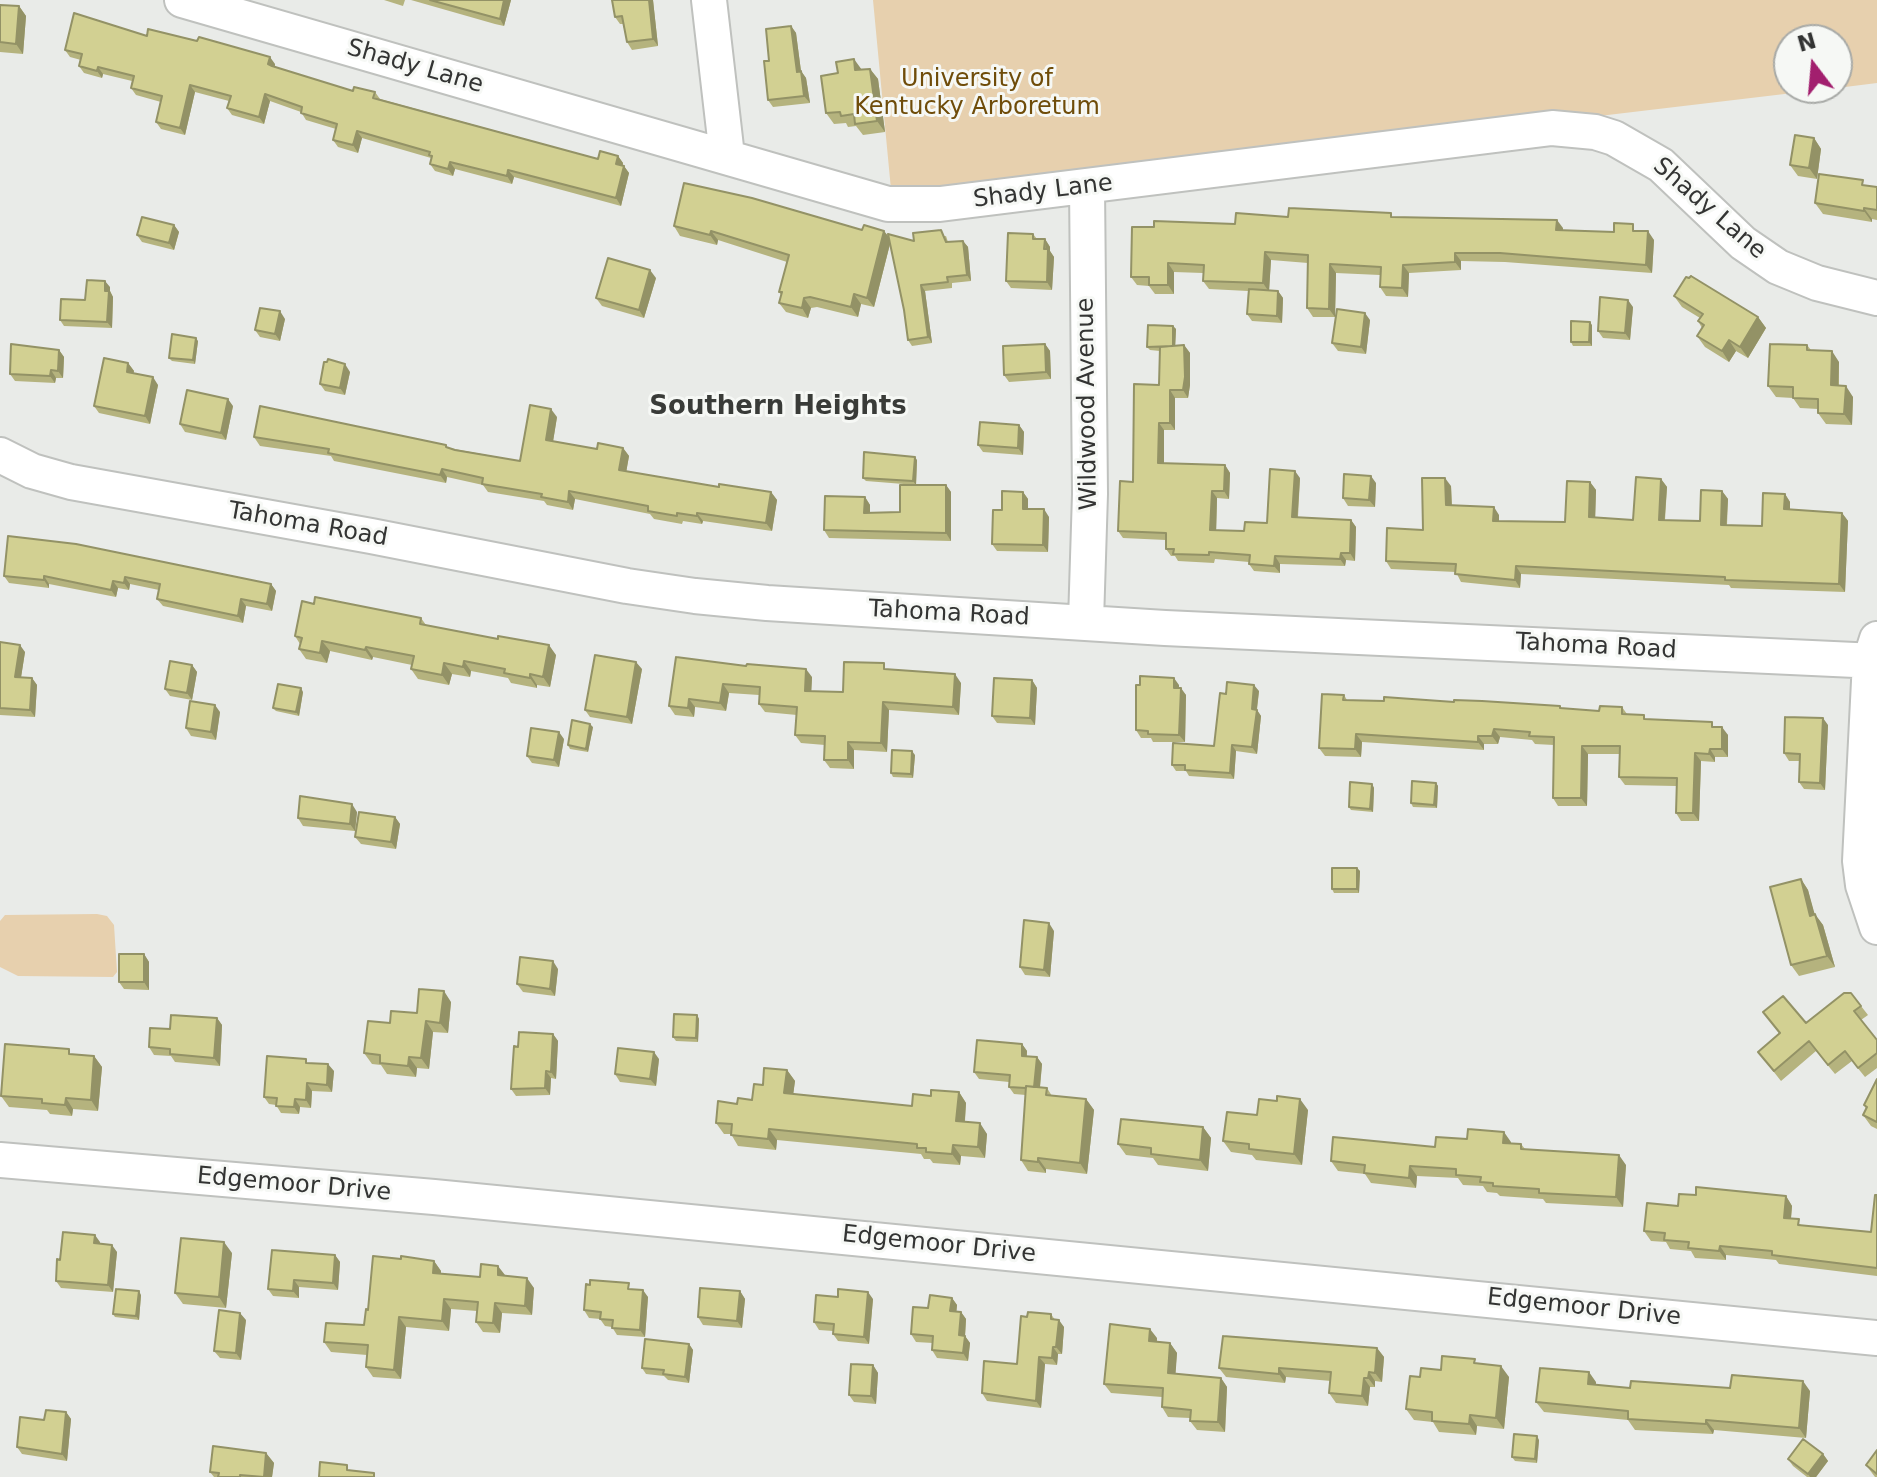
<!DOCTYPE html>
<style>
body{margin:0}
#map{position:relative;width:1877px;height:1477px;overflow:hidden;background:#e9ebe8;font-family:"DejaVu Sans",sans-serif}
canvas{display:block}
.north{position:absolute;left:1773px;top:24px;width:80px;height:80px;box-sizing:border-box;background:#f6f8f5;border:2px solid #a8aaa7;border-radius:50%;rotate:344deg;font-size:22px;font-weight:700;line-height:32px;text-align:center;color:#333433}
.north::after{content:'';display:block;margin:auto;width:28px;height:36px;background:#a21f6e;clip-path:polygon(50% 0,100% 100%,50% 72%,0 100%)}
</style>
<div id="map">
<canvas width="1877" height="1477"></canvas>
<div class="north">N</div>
</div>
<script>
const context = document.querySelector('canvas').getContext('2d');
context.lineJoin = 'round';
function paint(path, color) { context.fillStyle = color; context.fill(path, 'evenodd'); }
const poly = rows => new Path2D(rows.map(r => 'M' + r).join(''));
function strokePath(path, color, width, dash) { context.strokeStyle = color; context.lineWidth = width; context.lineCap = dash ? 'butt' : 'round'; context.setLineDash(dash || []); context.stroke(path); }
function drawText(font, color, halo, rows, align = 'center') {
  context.font = font + ' "DejaVu Sans",sans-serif'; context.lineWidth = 6; context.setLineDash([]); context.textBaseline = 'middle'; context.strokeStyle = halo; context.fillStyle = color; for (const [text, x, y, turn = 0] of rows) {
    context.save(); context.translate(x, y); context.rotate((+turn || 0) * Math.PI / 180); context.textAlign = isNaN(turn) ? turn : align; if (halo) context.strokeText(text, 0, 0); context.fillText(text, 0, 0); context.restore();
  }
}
const green = poly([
 [873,0,1877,0,1877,83,1837,88,1837,40,1789,40,1789,88,1835,88,892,200],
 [97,914,107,916,114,925,117,972,113,977,18,976,0,967,0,921,5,915]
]);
const minor = poly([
 [182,0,888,204,940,204,1552,128,1595,132,1614,138,1661,165,1743,243,1778,267,1817,283,1877,298],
 [709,0,727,156],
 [0,455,32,471,71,482,371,536,627,586,695,596,767,603,1165,628,1877,661],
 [1086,621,1090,494,1087,187],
 [1877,639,1870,661,1860,861,1863,885,1877,927],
 [0,1160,434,1197,1877,1338]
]);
const wall = poly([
 [384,0,405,0,403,6],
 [411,0,511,0,504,26,495,24],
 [653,0,658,46,632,50,627,42,623,24,620,24,615,17],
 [0,5,19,6,26,16,23,54,0,52],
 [791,26,796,33,801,71,806,78,810,103,773,107,768,100,769,61],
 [147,36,275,64,275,67,353,91,375,92,380,99,598,159,618,156,623,163,623,165,629,173,621,206,514,177,512,184,455,169,453,176,435,171,430,164,431,158,362,138,358,153,338,147,333,140,336,129,306,120,301,112,270,101,264,124,232,115,227,108,229,101,195,92,185,135,161,129,156,122,161,102,136,95,131,88,132,81,103,74,102,78,84,73,79,66,81,60,70,57,65,50],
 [870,69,878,79,885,132,863,135,856,126,848,127,846,123,834,124,826,113,862,70],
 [1814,138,1821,149,1817,179,1798,176,1790,165],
 [1867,186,1877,187,1877,220,1872,219,1872,222,1823,214,1815,203],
 [1288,217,1394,217,1563,228,1563,231,1614,232,1638,231,1654,240,1652,273,1505,262,1461,261,1461,270,1409,273,1408,297,1386,296,1380,287,1380,275,1336,273,1335,317,1313,317,1307,308,1308,263,1271,260,1269,290,1278,291,1283,298,1282,323,1252,321,1247,314,1248,291,1209,289,1203,281,1203,273,1174,272,1174,294,1155,294,1149,286,1137,285,1131,277,1154,227,1235,224],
 [174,225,179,232,174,250,142,242,137,235],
 [674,226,884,231,888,236,914,241,946,236,948,242,963,241,968,247,971,281,952,283,952,288,925,291,932,343,912,346,908,340,904,310,890,244,874,307,861,304,858,317,817,307,811,308,808,318,786,312,779,303,781,295,779,292,787,262,718,240,717,245,680,236],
 [1033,234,1037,239,1045,239,1050,247,1050,251,1054,257,1052,290,1011,288,1006,281],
 [656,278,644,318,602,306,596,298],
 [110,287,110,291,113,297,112,328,64,326,60,320,85,300],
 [1674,296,1758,317,1766,328,1748,358,1736,351,1729,362,1705,347,1697,336,1702,328,1698,321,1700,318,1682,307],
 [1633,307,1630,340,1603,338,1598,331],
 [285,319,280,341,260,337,255,330],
 [1370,320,1366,354,1338,351,1332,343],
 [1592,325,1592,346,1573,346,1571,342],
 [1173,326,1176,329,1175,346,1184,345,1190,353,1190,385,1188,398,1175,398,1175,430,1164,430,1164,463,1225,465,1230,473,1229,499,1217,498,1216,530,1244,531,1267,523,1300,478,1298,517,1351,520,1356,527,1355,561,1346,560,1345,566,1280,564,1280,573,1254,571,1249,564,1249,562,1215,559,1214,563,1178,561,1175,556,1171,556,1166,549,1166,540,1123,538,1118,531,1159,385,1160,351,1150,350,1147,347],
 [198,341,195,364,172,361,169,358],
 [1045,344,1050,351,1051,379,1009,382,1004,375],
 [1807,345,1811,350,1839,362,1839,386,1853,397,1852,425,1826,424,1818,413,1818,409,1800,408,1793,398,1776,397,1768,386],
 [59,350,64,357,63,378,56,378,55,383,15,381,10,374],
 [128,363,134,371,133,373,158,385,150,424,99,413,94,406],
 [350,372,345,395,325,391,320,384],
 [233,406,226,440,185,432,180,424],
 [557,417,553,441,597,449,623,448,629,456,626,472,719,487,771,492,777,500,772,531,703,521,702,524,683,521,682,524,654,519,650,514,575,499,573,510,547,505,544,501,488,492,483,485,447,477,446,483,334,461,331,456,260,446,254,437,449,448,520,461],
 [1019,425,1024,432,1023,455,983,452,978,445],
 [917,460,916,485,866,481,863,478],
 [1661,479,1667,487,1665,520,1700,521,1722,491,1728,499,1727,525,1762,526,1785,494,1790,502,1790,510,1842,513,1848,521,1845,592,1731,588,1729,585,1521,574,1520,588,1461,582,1456,572,1391,569,1386,561,1423,530,1451,486,1452,505,1499,515,1499,521,1565,522,1590,482,1596,490,1595,517,1633,520],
 [1376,483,1375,507,1348,506,1343,498],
 [946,485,951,492,951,541,829,538,824,530,865,497,870,505,870,513,900,512],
 [1023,492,1028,499,1028,509,1049,517,1048,552,997,551,992,544,1002,510],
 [8,536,271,584,276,591,272,611,246,606,243,623,163,606,157,599,159,590,130,584,129,590,118,588,116,597,49,584,49,588,9,583,4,576],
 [314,604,421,618,426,625,556,655,550,687,537,685,537,688,511,683,508,678,471,671,470,677,452,674,449,685,418,679,411,669,412,665,373,657,372,660,330,651,327,663,306,659,299,649,300,644,295,636],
 [0,642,25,652,21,677,32,678,37,685,35,717,0,715],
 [676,657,812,677,811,691,843,692,888,669,961,683,959,715,889,710,887,752,854,750,854,769,830,768,824,760,825,745,801,743,795,735,797,715,765,712,759,704,759,695,729,693,726,711,695,707,694,717,675,715,669,706],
 [192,665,197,672,192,700,170,696,165,689],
 [642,669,632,724,590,717,585,710],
 [1032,680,1037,688,1035,725,997,723,992,716],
 [1179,685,1179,688,1186,695,1185,742,1153,742,1151,738,1141,738,1136,730],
 [1259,691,1257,710,1261,716,1257,754,1236,751,1234,779,1189,776,1186,771,1176,771,1172,765,1214,746,1226,694],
 [303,692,299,716,276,711,273,708],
 [1344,695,1347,700,1560,706,1562,708,1599,711,1622,707,1627,714,1647,719,1716,727,1728,735,1728,757,1715,757,1715,762,1701,761,1699,821,1681,821,1676,813,1676,786,1625,785,1619,777,1620,754,1588,754,1587,806,1558,806,1553,798,1554,745,1535,744,1532,740,1500,737,1498,744,1484,744,1484,750,1362,742,1361,757,1325,756,1319,748],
 [220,712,216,740,191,736,186,728],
 [1828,725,1825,790,1804,789,1799,782,1800,761,1789,761,1784,753],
 [593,727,588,752,570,749,568,745],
 [564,739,559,767,532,763,527,756],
 [915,755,913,778,893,777,891,773],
 [1436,783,1438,786,1437,808,1413,807,1411,803],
 [1372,784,1374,788,1373,812,1351,810,1349,807],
 [357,812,355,831,303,826,298,818],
 [395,817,400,824,396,849,361,844,355,837],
 [1357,868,1360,871,1359,893,1334,893,1332,889],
 [1801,879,1808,890,1814,914,1823,925,1835,967,1799,976,1791,965],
 [1054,931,1050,977,1025,975,1020,967],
 [144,954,149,962,149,990,124,989,119,982],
 [558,969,555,996,523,992,517,984],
 [451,1002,448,1033,433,1032,429,1069,417,1068,416,1077,387,1074,381,1065,372,1064,364,1053,390,1023],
 [1861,1006,1868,1015,1861,1020,1877,1040,1877,1068,1865,1077,1852,1061,1835,1074,1816,1051,1781,1081,1758,1052,1779,1033,1763,1012,1806,1023],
 [697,1015,699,1019,698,1042,676,1041,673,1037],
 [217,1018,222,1025,220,1066,175,1062,171,1056,154,1055,149,1047,170,1029],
 [553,1034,558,1041,556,1079,551,1078,550,1095,516,1096,511,1089,518,1047],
 [1022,1044,1027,1051,1027,1056,1037,1057,1042,1064,1040,1088,1047,1088,1052,1096,1086,1099,1094,1110,1087,1174,1046,1169,1046,1173,1028,1171,1021,1160,1026,1095,1014,1094,1009,1087,1009,1082,979,1079,974,1072],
 [73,1055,94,1056,102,1067,98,1111,73,1109,72,1116,50,1114,47,1110,9,1107,1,1096],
 [659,1059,656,1086,620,1082,615,1074],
 [309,1063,334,1071,332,1092,312,1091,311,1108,300,1107,299,1114,281,1113,276,1105,269,1104,264,1097],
 [787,1070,795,1081,793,1094,912,1106,931,1096,959,1092,966,1103,965,1121,987,1134,985,1158,961,1156,960,1165,933,1163,930,1159,924,1159,921,1154,777,1140,776,1150,738,1146,731,1134,724,1134,716,1123,737,1104,752,1100,763,1085],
 [1877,1079,1877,1129,1871,1126,1863,1115,1866,1109,1864,1105],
 [1308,1110,1302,1165,1256,1160,1252,1155,1231,1152,1223,1141,1257,1115],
 [1203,1127,1211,1138,1208,1171,1158,1165,1153,1158,1126,1155,1118,1144],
 [1511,1142,1511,1143,1521,1144,1525,1149,1626,1165,1623,1207,1546,1203,1543,1199,1500,1196,1497,1193,1487,1192,1483,1186,1463,1185,1458,1178,1417,1176,1416,1188,1371,1183,1365,1174,1338,1171,1331,1161,1435,1147],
 [1696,1195,1786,1196,1792,1206,1791,1219,1803,1226,1871,1232,1877,1195,1877,1276,1779,1264,1776,1260,1726,1255,1726,1260,1695,1258,1691,1251,1670,1249,1666,1242,1651,1241,1644,1231,1678,1206],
 [100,1242,100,1244,117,1252,113,1292,61,1288,56,1281,60,1260],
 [232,1253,226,1308,183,1304,175,1293],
 [335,1255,340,1262,338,1290,299,1287,299,1298,273,1296,268,1289],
 [401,1259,434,1261,441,1271,441,1274,480,1277,505,1276,534,1288,532,1315,502,1313,500,1333,483,1332,476,1322,477,1311,451,1309,449,1331,406,1327,401,1379,373,1377,366,1367,367,1355,331,1352,324,1342,364,1325,368,1310],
 [633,1289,648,1297,645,1337,617,1335,612,1327,605,1326,600,1319,589,1318,584,1310],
 [740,1291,745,1299,742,1328,703,1325,698,1317],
 [141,1295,139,1320,115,1317,113,1314],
 [952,1298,957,1305,956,1311,961,1312,966,1319,965,1336,970,1343,968,1361,937,1358,932,1350,933,1343,916,1342,911,1334,928,1308],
 [873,1299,869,1344,838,1341,833,1334,833,1331,819,1330,814,1322],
 [1051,1314,1055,1320,1064,1327,1062,1354,1058,1354,1057,1365,1045,1364,1041,1408,987,1401,982,1393,1017,1364,1027,1317],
 [246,1320,241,1360,220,1358,214,1351],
 [1157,1338,1157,1342,1170,1343,1177,1353,1175,1374,1221,1378,1227,1387,1225,1432,1197,1430,1190,1421,1190,1418,1168,1417,1162,1407,1162,1397,1111,1393,1104,1384],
 [689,1344,693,1350,689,1383,668,1380,664,1376,646,1374,642,1368],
 [1377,1348,1384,1357,1382,1382,1375,1381,1375,1387,1370,1387,1368,1406,1336,1403,1329,1393,1331,1381,1286,1377,1285,1383,1226,1377,1219,1368],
 [1478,1363,1509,1377,1504,1429,1477,1426,1476,1435,1439,1432,1433,1422,1414,1420,1406,1409,1420,1377,1441,1370],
 [873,1365,878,1373,876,1404,854,1402,849,1395],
 [1596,1382,1596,1385,1630,1388,1730,1388,1810,1391,1806,1438,1714,1430,1713,1434,1635,1430,1628,1420,1544,1412,1536,1402],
 [66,1412,71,1419,67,1461,22,1454,17,1447,44,1420],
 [1539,1440,1537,1463,1515,1461,1512,1457],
 [1877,1450,1877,1477,1875,1477,1866,1465],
 [266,1453,274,1463,272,1477,214,1477,210,1472],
 [1823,1454,1828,1461,1816,1477,1807,1477,1793,1466,1788,1459]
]);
const shadedWall = poly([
 [504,0,511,0,504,26,500,19],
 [649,0,653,0,658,46,653,39],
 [19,6,26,16,23,54,16,44],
 [791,26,796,33,802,79,797,72],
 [270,57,275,64,274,72,268,64],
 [854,59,862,70,855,70],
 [98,67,103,74,102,78,97,71],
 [870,69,878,79,885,132,877,121],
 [801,71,806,78,810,103,804,96],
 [190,85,195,92,185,135,180,128],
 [265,94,270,101,264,124,259,117],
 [357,131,362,138,358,153,353,145],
 [1814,138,1821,149,1817,179,1809,168],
 [618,156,623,163,621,171,616,164],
 [450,162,455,169,453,176,448,169],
 [624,166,629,173,621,206,616,198],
 [508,170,514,177,512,184,507,176],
 [1864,208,1872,219,1872,222,1864,211],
 [1557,220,1563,228,1562,239,1556,230],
 [174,225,179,232,174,250,169,243],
 [711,231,718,240,717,245,710,235],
 [884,231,891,240,874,307,867,298],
 [1648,231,1654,240,1652,273,1646,265],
 [1045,239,1050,247,1050,251,1054,257,1052,290,1047,282],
 [963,241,968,247,971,281,967,275],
 [1265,252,1271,260,1269,292,1263,283],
 [1455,253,1461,261,1461,270,1455,262],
 [1168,263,1174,272,1174,294,1168,285],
 [1330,264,1336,273,1335,317,1329,309],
 [1403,265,1409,273,1408,297,1402,288],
 [650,270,656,278,644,318,639,310],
 [105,281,110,287,110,291,113,297,112,328,107,322],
 [921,285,925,291,932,343,928,337],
 [1278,291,1283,298,1282,323,1277,316],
 [854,294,861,304,858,317,851,307],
 [804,298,811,308,808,318,802,308],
 [1628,300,1633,307,1630,340,1625,333],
 [280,311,285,319,280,341,275,334],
 [1365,313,1370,320,1366,354,1361,347],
 [1758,317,1766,328,1748,358,1740,347],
 [1590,322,1592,325,1592,346,1589,342],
 [1173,326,1176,329,1175,351,1173,347],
 [196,338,198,341,195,364,193,360],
 [1729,340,1736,351,1729,362,1722,351],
 [1045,344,1050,351,1051,379,1046,372],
 [1184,345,1190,353,1190,385,1188,398,1183,390],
 [59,350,64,357,63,378,58,371],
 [1832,351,1839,362,1838,396,1831,385],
 [128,363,134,371,132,379,127,372],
 [345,364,350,372,345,395,340,388],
 [51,370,56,378,55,383,50,376],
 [153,377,158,385,150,424,145,416],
 [1846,386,1853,397,1852,425,1844,414],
 [1170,390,1175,398,1175,430,1170,423],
 [228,399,233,406,226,440,221,433],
 [551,409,557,417,552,448,546,440],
 [1159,423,1164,430,1164,470,1158,463],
 [1019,425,1024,432,1023,455,1018,448],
 [623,448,629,456,625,479,619,470],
 [915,457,917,460,916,485,913,481],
 [1225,465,1230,473,1229,499,1224,491],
 [442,469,447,477,446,483,440,475],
 [1295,471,1300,478,1297,524,1292,517],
 [1371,476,1376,483,1375,507,1369,500],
 [1445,478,1451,486,1452,513,1446,505],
 [1661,479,1667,487,1664,528,1659,520],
 [1590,482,1596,490,1595,525,1589,517],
 [946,485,951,492,951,541,946,533],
 [569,491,575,499,573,510,568,502],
 [1212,491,1217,498,1216,537,1210,530],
 [1722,491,1728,499,1726,533,1721,525],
 [771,492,777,500,772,531,766,523],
 [1023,492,1028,499,1028,516,1023,509],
 [1785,494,1790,502,1790,518,1784,509],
 [865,497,870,505,870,521,864,513],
 [1494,507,1499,515,1499,529,1493,521],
 [1044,509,1049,517,1048,552,1043,545],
 [697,513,703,521,702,524,697,516],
 [1842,513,1848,521,1845,592,1839,584],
 [1351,520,1356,527,1355,561,1350,553],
 [1341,553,1346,560,1345,566,1340,559],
 [1275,556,1280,564,1280,573,1274,566],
 [1516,566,1521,574,1520,588,1515,580],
 [44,576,49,584,49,588,44,580],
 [125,577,130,584,129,590,124,583],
 [113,581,118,588,116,597,111,590],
 [271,584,276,591,272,611,267,604],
 [241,599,246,606,243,623,238,616],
 [322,641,330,651,327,663,320,653],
 [20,645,25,652,20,684,15,677],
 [549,645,556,655,550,687,543,677],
 [366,647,373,657,372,660,365,650],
 [464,661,471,671,470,677,463,667],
 [636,662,642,669,632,724,627,717],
 [444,663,452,674,449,685,442,675],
 [192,665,197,672,192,700,187,693],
 [806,669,812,677,811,700,805,691],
 [530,674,537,685,537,688,530,678],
 [955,674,961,683,959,715,953,707],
 [32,678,37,685,35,717,30,710],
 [1174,678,1179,685,1179,695,1174,688],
 [1032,680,1037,688,1035,725,1030,718],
 [723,684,729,693,726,711,720,703],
 [1254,685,1259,691,1256,715,1257,710,1261,716,1257,754,1252,747,1252,709],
 [301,688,303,692,299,716,296,712],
 [1181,688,1186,695,1185,742,1179,735],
 [689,699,695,707,694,717,688,708],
 [883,702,889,710,887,752,881,743],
 [215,705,220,712,216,740,211,732],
 [1823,718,1828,725,1825,790,1820,783],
 [590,724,593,727,588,752,586,749],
 [1722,727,1728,735,1728,757,1722,749],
 [1494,729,1500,737,1498,744,1492,736],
 [559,732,564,739,559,767,554,760],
 [1356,734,1362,742,1361,757,1355,749],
 [1478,736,1484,744,1484,750,1478,742],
 [848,742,854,750,854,769,848,760],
 [1232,745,1236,751,1234,779,1230,773],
 [1582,746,1588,754,1587,806,1581,798],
 [1710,749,1715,757,1715,762,1709,754],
 [912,751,915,755,913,778,911,774],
 [1695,753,1701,761,1699,821,1693,813],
 [1436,783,1438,786,1437,808,1434,805],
 [1372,784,1374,788,1373,812,1370,809],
 [352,804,357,812,355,831,350,824],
 [395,817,400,824,396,849,391,842],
 [1357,868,1360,871,1359,893,1357,889],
 [1801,879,1808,890,1818,926,1810,916],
 [1815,914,1823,925,1835,967,1827,956],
 [1049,923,1054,931,1050,977,1044,970],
 [144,954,149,962,149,990,144,982],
 [553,961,558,969,555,996,550,989],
 [444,991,451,1002,448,1033,440,1023],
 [697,1015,699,1019,698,1042,696,1038],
 [217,1018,222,1025,220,1066,214,1058],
 [426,1021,433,1032,429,1069,421,1058],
 [553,1034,558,1041,556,1079,551,1072],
 [1022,1044,1027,1051,1026,1063,1022,1056],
 [654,1052,659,1059,656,1086,650,1079],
 [94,1056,102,1067,98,1111,91,1100],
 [409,1057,417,1068,416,1077,408,1066],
 [1037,1057,1042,1064,1039,1096,1034,1089],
 [328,1064,334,1071,332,1092,327,1085],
 [787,1070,795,1081,792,1104,784,1093],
 [546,1071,551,1078,550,1095,545,1088],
 [307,1083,312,1091,311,1108,306,1100],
 [959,1092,966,1103,964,1132,956,1121],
 [66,1098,73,1109,72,1116,65,1105],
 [295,1099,300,1107,299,1114,294,1107],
 [1086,1099,1094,1110,1087,1174,1080,1163],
 [1300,1099,1308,1110,1302,1165,1294,1154],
 [980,1123,987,1134,985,1158,978,1147],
 [1203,1127,1211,1138,1208,1171,1200,1160],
 [769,1129,777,1140,776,1150,768,1139],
 [1504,1132,1511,1142,1510,1153,1503,1143],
 [953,1145,961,1156,960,1165,952,1154],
 [1619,1155,1626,1165,1623,1207,1616,1197],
 [1038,1158,1046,1169,1046,1173,1038,1162],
 [1410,1166,1417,1176,1416,1188,1409,1178],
 [1786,1196,1792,1206,1790,1228,1784,1218],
 [95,1235,100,1242,99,1251,94,1243],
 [224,1242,232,1253,226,1308,219,1297],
 [112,1245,117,1252,113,1292,108,1285],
 [1720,1246,1726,1255,1726,1260,1719,1251],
 [335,1255,340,1262,338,1290,333,1283],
 [434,1261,441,1271,440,1283,433,1273],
 [498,1266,505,1275,498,1275],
 [527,1278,534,1288,532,1315,525,1306],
 [294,1280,299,1287,299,1298,293,1291],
 [643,1290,648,1297,645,1337,640,1330],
 [139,1291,141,1295,139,1320,136,1316],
 [740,1291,745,1299,742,1328,737,1321],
 [868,1292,873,1299,869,1344,864,1337],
 [952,1298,957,1305,956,1318,950,1311],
 [444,1299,451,1309,449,1331,442,1321],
 [495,1303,502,1313,500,1333,493,1323],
 [961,1312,966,1319,965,1336,970,1343,968,1361,963,1353,959,1335],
 [240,1313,246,1320,241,1360,236,1353],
 [399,1317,406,1327,401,1379,394,1370],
 [1059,1320,1064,1327,1062,1354,1056,1347],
 [1150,1329,1157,1338,1156,1350,1149,1341],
 [1170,1343,1177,1353,1175,1382,1168,1373],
 [689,1344,693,1350,689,1383,685,1377],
 [1053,1347,1058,1354,1057,1365,1052,1358],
 [1377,1348,1384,1357,1382,1382,1375,1373],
 [1039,1357,1045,1364,1041,1408,1036,1401],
 [873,1365,878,1373,876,1404,871,1396],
 [1501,1366,1509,1377,1504,1429,1496,1418],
 [1279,1368,1286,1377,1285,1383,1279,1374],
 [1369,1372,1375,1381,1375,1387,1368,1378],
 [1589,1372,1596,1382,1595,1394,1588,1384],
 [1221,1378,1227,1387,1225,1432,1218,1422],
 [1364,1378,1370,1387,1368,1406,1362,1396],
 [1803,1381,1810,1391,1806,1438,1799,1428],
 [66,1412,71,1419,67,1461,62,1454],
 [1470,1415,1477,1426,1476,1435,1469,1424],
 [1706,1420,1714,1430,1713,1434,1706,1424],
 [1537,1436,1539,1440,1537,1463,1535,1459],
 [266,1453,274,1463,272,1477,264,1477],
 [1823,1454,1828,1461,1816,1477,1810,1477,1808,1474]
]);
const building = poly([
 [430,0,504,0,500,19,430,0],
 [612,0,649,0,653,39,627,42,622,16,615,17,612,0],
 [0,5,19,6,16,44,0,42,0,5],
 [74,13,147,36,148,29,197,41,199,37,270,57,268,64,272,66,353,91,354,87,375,92,373,98,598,159,600,151,618,156,616,164,624,166,616,198,508,170,507,176,450,162,448,169,430,164,432,156,429,155,430,152,357,131,353,145,333,140,337,124,301,113,302,107,265,94,259,117,227,108,231,96,190,85,180,128,156,122,162,96,131,88,134,76,98,67,97,71,79,66,82,54,65,50,74,13],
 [791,26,797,72,801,71,804,96,768,100,764,61,769,61,766,29,791,26],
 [854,59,855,70,870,69,877,121,855,124,854,114,841,116,840,112,826,113,821,76,838,73,836,62,854,59],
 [1795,135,1814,138,1809,168,1790,165,1795,135],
 [1819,174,1863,180,1862,185,1877,187,1877,210,1864,208,1864,211,1815,203,1819,174],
 [684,183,752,198,862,230,864,225,884,231,867,298,854,294,851,307,810,297,804,298,802,308,779,303,782,292,779,292,789,255,711,231,710,235,674,226,684,183],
 [1289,208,1391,213,1391,217,1557,220,1556,230,1614,232,1614,223,1633,224,1633,231,1648,231,1646,265,1500,253,1455,253,1455,262,1403,265,1402,288,1380,287,1381,267,1330,264,1329,309,1307,308,1308,255,1265,252,1263,283,1203,281,1204,265,1168,263,1168,285,1149,285,1149,277,1131,277,1132,227,1154,227,1154,221,1235,224,1236,213,1288,217,1289,208],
 [142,217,174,225,169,243,137,235,142,217],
 [941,230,946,242,963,241,967,275,947,277,948,282,921,285,928,337,908,340,904,310,888,234,914,241,913,233,941,230],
 [1008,233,1033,234,1033,239,1045,239,1044,249,1048,249,1047,282,1006,281,1008,233],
 [608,258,650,270,639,310,596,298,608,258],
 [1691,276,1758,317,1740,347,1729,340,1722,351,1697,336,1704,325,1698,321,1703,314,1674,296,1686,277,1689,278,1691,276],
 [87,280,105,281,105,291,109,291,107,322,60,320,61,299,85,300,87,280],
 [1249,289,1278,291,1277,316,1247,314,1249,289],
 [1600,297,1628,300,1625,333,1598,331,1600,297],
 [260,308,280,311,275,334,255,330,260,308],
 [1337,309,1365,313,1361,347,1332,343,1337,309],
 [1571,321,1590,322,1589,342,1571,342,1571,321],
 [1148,325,1173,326,1173,346,1147,347,1148,325],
 [172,334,196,338,193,360,169,358,172,334],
 [11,344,59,350,58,371,51,370,50,376,10,374,11,344],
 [1045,344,1046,372,1004,375,1003,346,1045,344],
 [1770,344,1807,345,1807,350,1832,351,1831,385,1846,386,1844,414,1818,413,1818,399,1793,398,1793,387,1768,386,1770,344],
 [1184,345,1185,377,1183,390,1170,390,1170,423,1159,423,1158,463,1225,465,1224,491,1212,491,1210,530,1244,531,1245,522,1267,523,1270,469,1295,471,1292,517,1351,520,1350,553,1341,553,1340,559,1275,556,1274,566,1249,564,1250,555,1209,552,1209,555,1173,554,1174,549,1166,549,1166,533,1118,531,1120,481,1133,482,1134,384,1159,385,1160,347,1184,345],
 [104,358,128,363,127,372,153,377,145,416,94,406,104,358],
 [328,359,345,364,340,388,320,384,324,362,327,362,328,359],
 [187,390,228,399,221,433,180,424,187,390],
 [530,405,551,409,546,440,597,449,598,443,623,448,619,470,719,487,719,484,771,492,766,523,697,513,697,516,677,513,677,516,648,511,648,506,569,491,568,502,541,497,542,494,482,484,483,478,442,469,440,475,328,453,329,449,254,437,260,406,446,445,446,447,455,450,520,461,530,405],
 [980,422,1019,425,1018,448,978,445,980,422],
 [864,452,915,457,913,481,863,478,864,452],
 [1344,474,1371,476,1369,500,1343,498,1344,474],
 [1636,477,1661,479,1659,520,1700,521,1701,490,1722,491,1721,525,1762,526,1763,493,1785,494,1784,509,1842,513,1839,584,1725,580,1725,577,1516,566,1515,580,1455,574,1456,564,1386,561,1387,528,1423,530,1422,478,1445,478,1446,505,1494,507,1493,521,1565,522,1567,481,1590,482,1589,517,1633,520,1636,477],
 [900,485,946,485,946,533,824,530,825,496,865,497,864,513,900,512,900,485],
 [1002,491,1023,492,1023,509,1044,509,1043,545,992,544,993,510,1002,510,1002,491],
 [8,536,76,544,271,584,267,604,241,599,238,616,157,599,160,584,125,577,124,583,113,581,111,590,44,576,44,580,4,576,8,536],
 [315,597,421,618,420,624,498,639,498,636,549,645,543,677,530,674,530,678,504,673,505,669,464,661,463,667,444,663,442,675,411,669,414,656,366,647,365,650,322,641,320,653,299,649,302,638,295,636,302,601,314,604,315,597],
 [0,642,20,645,15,677,32,678,30,710,0,708,0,642],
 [595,655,636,662,627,717,585,710,595,655],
 [676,657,746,666,747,664,806,669,805,691,843,692,844,662,884,663,884,669,955,674,953,707,883,702,881,743,848,742,848,760,824,760,825,736,795,735,797,707,759,704,760,687,723,684,720,703,689,699,688,708,669,706,676,657],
 [170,661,192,665,187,693,165,689,170,661],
 [1140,676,1174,678,1174,688,1181,688,1179,735,1148,734,1148,731,1136,730,1136,685,1140,685,1140,676],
 [994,678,1032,680,1030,718,992,716,994,678],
 [1227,682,1254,685,1252,709,1257,710,1252,747,1232,745,1230,773,1185,770,1185,765,1172,765,1173,743,1214,746,1220,693,1226,694,1227,682],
 [278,684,301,688,296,712,273,708,278,684],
 [1322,694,1344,695,1343,700,1384,701,1384,697,1454,702,1454,700,1482,701,1560,706,1560,708,1599,711,1600,706,1622,707,1622,714,1644,715,1644,719,1712,722,1712,727,1722,727,1722,749,1710,749,1709,754,1695,753,1693,813,1676,813,1677,778,1619,777,1620,746,1582,746,1581,798,1553,798,1554,737,1529,736,1530,732,1494,729,1492,736,1478,736,1478,742,1356,734,1355,749,1319,748,1322,694],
 [190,701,215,705,211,732,186,728,190,701],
 [1785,717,1823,718,1820,783,1799,782,1800,754,1784,753,1785,717],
 [572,720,590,724,586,749,568,745,572,720],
 [531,728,559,732,554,760,527,756,531,728],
 [892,750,912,751,911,774,891,773,892,750],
 [1412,781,1436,783,1434,805,1411,803,1412,781],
 [1350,782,1372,784,1370,809,1349,807,1350,782],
 [300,796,352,804,350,824,298,818,300,796],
 [359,812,395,817,391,842,355,837,359,812],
 [1332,868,1357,868,1357,889,1332,889,1332,868],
 [1801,879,1810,916,1815,914,1827,956,1791,965,1770,887,1801,879],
 [1024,920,1049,923,1044,970,1020,967,1024,920],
 [119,954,144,954,144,982,119,982,119,954],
 [520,957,553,961,550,989,517,984,520,957],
 [419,989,444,991,440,1023,426,1021,421,1058,409,1057,408,1066,380,1063,380,1055,364,1053,368,1021,390,1023,391,1011,417,1013,419,989],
 [1844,993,1851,993,1861,1006,1854,1011,1877,1040,1877,1053,1858,1068,1845,1051,1828,1065,1809,1041,1774,1071,1758,1052,1780,1033,1763,1012,1783,996,1806,1023,1844,993],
 [674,1014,697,1015,696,1038,673,1037,674,1014],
 [171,1015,217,1018,214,1058,170,1054,170,1049,149,1047,150,1028,170,1029,171,1015],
 [519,1032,553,1034,551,1072,546,1071,545,1088,511,1089,514,1046,518,1047,519,1032],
 [977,1040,1022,1044,1022,1056,1037,1057,1034,1087,1026,1086,1026,1088,1009,1087,1010,1075,974,1072,977,1040],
 [5,1044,69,1049,69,1054,94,1056,91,1100,66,1098,65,1105,42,1103,42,1099,1,1096,5,1044],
 [618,1048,654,1052,650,1079,615,1074,618,1048],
 [267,1056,306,1059,306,1063,328,1064,327,1085,307,1083,306,1100,295,1099,294,1107,276,1106,277,1098,264,1097,267,1056],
 [764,1068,787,1070,784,1093,912,1106,913,1094,931,1096,931,1090,959,1092,956,1121,980,1123,978,1147,953,1145,952,1154,926,1152,926,1148,917,1148,917,1144,769,1129,768,1139,731,1135,732,1124,716,1123,718,1101,737,1104,738,1098,752,1100,754,1084,763,1085,764,1068],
 [1877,1079,1877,1122,1863,1115,1867,1107,1864,1105,1877,1079],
 [1026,1086,1047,1088,1046,1095,1086,1099,1080,1163,1038,1158,1038,1162,1021,1160,1026,1086],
 [1277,1096,1300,1099,1294,1154,1249,1149,1249,1144,1223,1141,1227,1112,1257,1115,1259,1099,1277,1101,1277,1096],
 [1121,1119,1203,1127,1200,1160,1151,1154,1151,1148,1118,1144,1121,1119],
 [1468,1129,1504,1132,1503,1143,1521,1144,1521,1149,1619,1155,1616,1197,1539,1193,1539,1189,1493,1186,1493,1183,1480,1182,1481,1177,1456,1175,1456,1169,1410,1166,1409,1178,1364,1173,1365,1165,1331,1161,1333,1137,1435,1147,1436,1137,1467,1139,1468,1129],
 [1696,1187,1786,1196,1784,1218,1799,1219,1798,1225,1871,1232,1875,1195,1877,1195,1877,1268,1772,1255,1772,1251,1720,1246,1719,1251,1688,1248,1689,1242,1664,1240,1665,1233,1644,1231,1647,1203,1678,1206,1679,1194,1696,1195,1696,1187],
 [63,1232,95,1235,94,1243,112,1245,108,1285,56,1281,57,1259,60,1260,63,1232],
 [181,1238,224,1242,219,1297,175,1293,181,1238],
 [272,1250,335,1255,333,1283,294,1280,293,1291,268,1289,272,1250],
 [373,1256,401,1259,401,1256,434,1261,433,1273,480,1277,481,1264,498,1266,498,1275,527,1278,525,1306,495,1303,493,1323,476,1322,478,1302,444,1299,442,1321,399,1317,394,1370,366,1367,368,1345,324,1342,326,1323,364,1325,366,1309,368,1310,373,1256],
 [590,1280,629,1283,628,1289,643,1290,640,1330,612,1328,613,1320,600,1319,601,1312,584,1310,586,1284,590,1285,590,1280],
 [700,1288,740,1291,737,1321,698,1317,700,1288],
 [116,1289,139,1291,136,1316,113,1314,116,1289],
 [838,1289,868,1292,864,1337,833,1334,834,1324,814,1322,816,1295,838,1297,838,1289],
 [930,1295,952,1298,950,1311,961,1312,959,1335,965,1336,963,1353,932,1350,933,1336,911,1334,913,1307,928,1308,930,1295],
 [219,1310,240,1313,236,1353,214,1351,219,1310],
 [1028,1312,1051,1314,1051,1319,1059,1320,1056,1347,1053,1347,1052,1358,1039,1357,1036,1401,982,1393,984,1361,1017,1364,1021,1316,1027,1317,1028,1312],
 [1110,1324,1150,1329,1149,1341,1170,1343,1168,1373,1221,1378,1218,1422,1190,1421,1191,1410,1162,1407,1163,1388,1104,1384,1110,1324],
 [1223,1336,1377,1348,1375,1373,1369,1372,1368,1378,1364,1378,1362,1396,1329,1393,1331,1372,1279,1368,1279,1374,1219,1368,1223,1336],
 [645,1339,689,1344,685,1377,663,1374,664,1370,642,1368,645,1339],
 [1442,1356,1475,1359,1474,1363,1501,1366,1496,1418,1470,1415,1469,1424,1432,1421,1432,1412,1406,1409,1410,1376,1420,1377,1421,1368,1441,1370,1442,1356],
 [851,1364,873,1365,871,1396,849,1395,851,1364],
 [1540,1368,1589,1372,1588,1384,1630,1388,1631,1381,1730,1388,1732,1375,1803,1381,1799,1428,1706,1420,1706,1424,1628,1419,1628,1411,1536,1402,1540,1368],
 [46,1410,66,1412,62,1454,17,1447,20,1417,44,1420,46,1410],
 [1514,1434,1537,1436,1535,1459,1512,1457,1514,1434],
 [1803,1439,1823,1454,1808,1474,1788,1459,1803,1439],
 [213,1446,266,1453,264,1477,240,1475,240,1477,218,1477,219,1473,210,1472,213,1446],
 [1877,1450,1877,1474,1866,1465,1877,1450],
 [320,1462,347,1465,347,1470,374,1473,374,1477,319,1477,320,1462]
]);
const streetNames = [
 ["Shady Lane",415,67,16],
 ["Shady Lane",1043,192,-7],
 ["Shady Lane",1709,209,41],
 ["Wildwood Avenue",1088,404,-91],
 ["Tahoma Road",308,525,10],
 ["Tahoma Road",949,614,3],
 ["Tahoma Road",1596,647,3],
 ["Edgemoor Drive",294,1185,5],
 ["Edgemoor Drive",939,1245,6],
 ["Edgemoor Drive",1584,1308,6]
];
const parkNames = [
 ["University of",977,80],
 ["Kentucky Arboretum",977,108]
];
const neighbourhoodNames = [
 ["Southern Heights",778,407]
];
paint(green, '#e7d0ae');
strokePath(minor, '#bfc1be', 38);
strokePath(minor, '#fff', 34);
paint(wall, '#b5b37e');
paint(shadedWall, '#939266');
paint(building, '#d2d092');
strokePath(building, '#939266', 2);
drawText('24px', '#333433', '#f6f8f5', streetNames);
drawText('24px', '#6f4c09', '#f6f8f5', parkNames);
drawText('bold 26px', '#393b38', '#f6f8f5', neighbourhoodNames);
</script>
